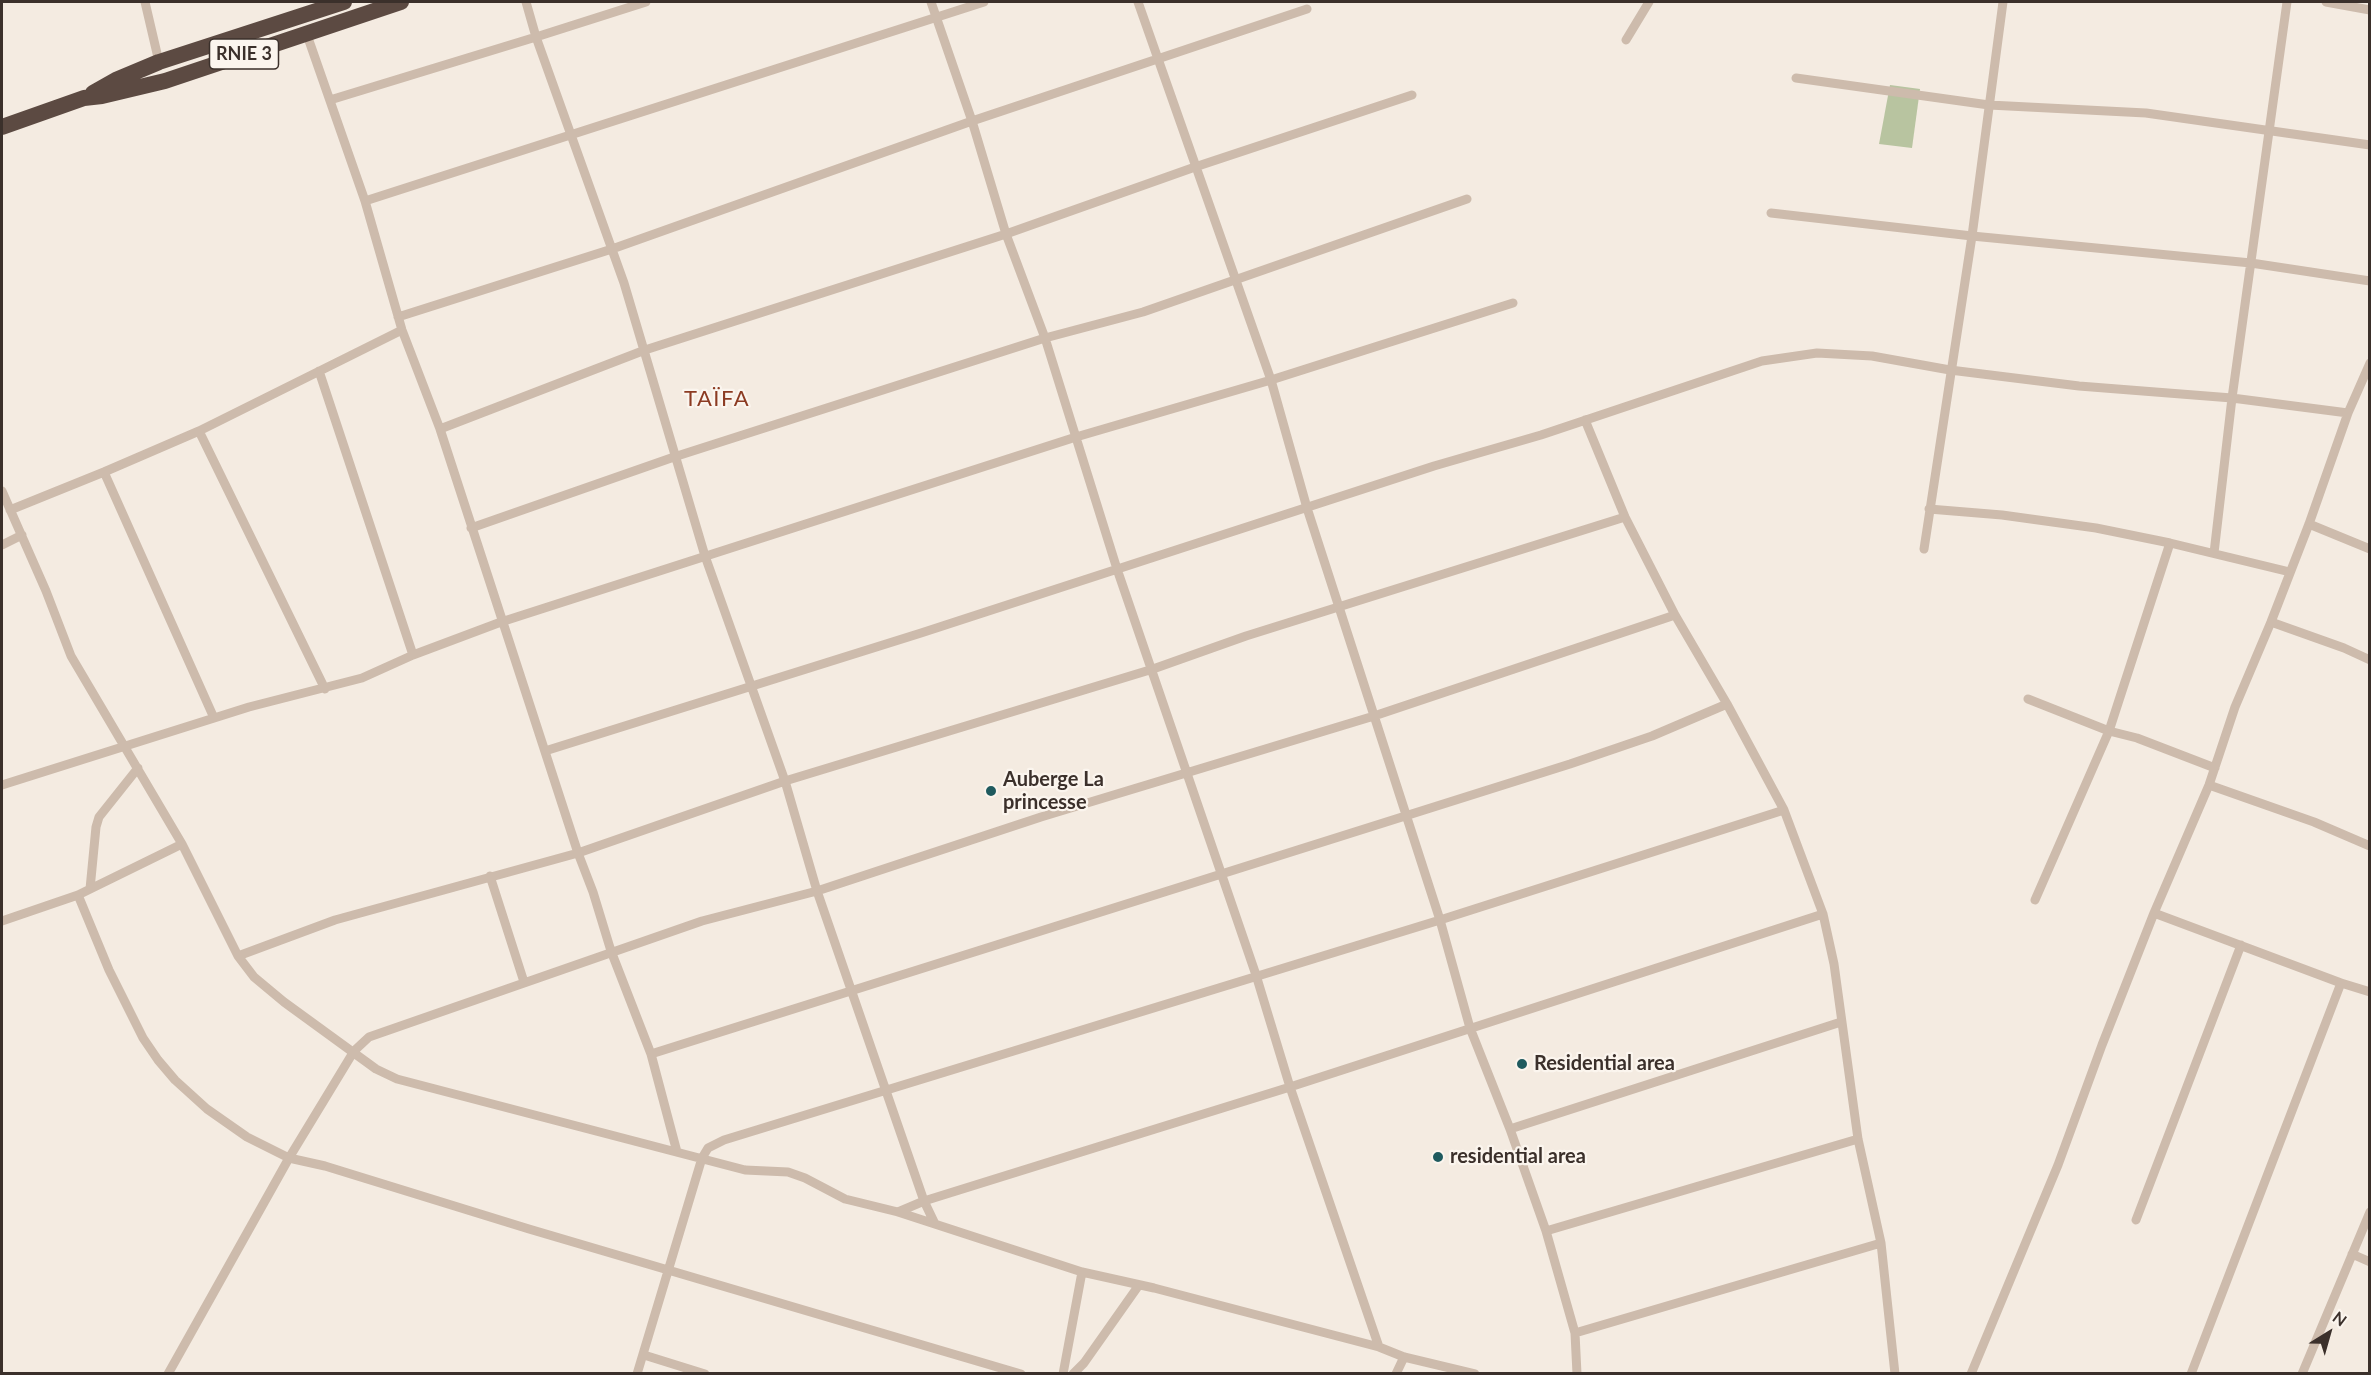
<!DOCTYPE html>
<meta charset="utf-8">
<style>
body{margin:0}
#map{position:relative;width:2371px;height:1375px;overflow:hidden;background:#f4ebe1;font-family:Lato,sans-serif}
canvas{display:block}
.frame{position:absolute;inset:0;border:3px solid #3b302b;pointer-events:none}
.north{position:absolute;left:2299px;top:1303px;width:60px;height:60px;-webkit-text-stroke:4px #fbf5ee;paint-order:stroke;rotate:37deg;font-size:16px;font-weight:700;line-height:24px;text-align:center;color:#3b302b}
.north::after{content:'';display:block;margin:auto;width:21px;height:27px;background:#3b302b;clip-path:polygon(50% 0,100% 100%,50% 72%,0 100%)}
</style>
<div id="map">
<canvas width="2371" height="1375"></canvas>
<div class="frame"></div>
<div class="north">N</div>
</div>
<script>
const context = document.querySelector('canvas').getContext('2d');
context.lineJoin = 'round';
function paint(path, color) { context.fillStyle = color; context.fill(path, 'evenodd'); }
const poly = rows => new Path2D(rows.map(r => 'M' + r).join(''));
function strokePath(path, color, width, dash) { context.strokeStyle = color; context.lineWidth = width; context.lineCap = dash ? 'butt' : 'round'; context.setLineDash(dash || []); context.stroke(path); }
function drawText(font, color, halo, rows, align = 'center') {
  context.font = font + ' Lato,sans-serif'; context.lineWidth = 4.5; context.setLineDash([]); context.textBaseline = 'middle'; context.strokeStyle = halo; context.fillStyle = color; for (const [text, x, y, turn = 0] of rows) {
    context.save(); context.translate(x, y); context.rotate((+turn || 0) * Math.PI / 180); context.textAlign = isNaN(turn) ? turn : align; if (halo) context.strokeText(text, 0, 0); context.fillText(text, 0, 0); context.restore();
  }
}
const green = poly([
 [1890,85,1920,89,1912,148,1879,144]
]);
const street = poly([
 [145,2,159,62],
 [526,2,536,37,624,283,705,556,785,781,817,891,924,1201,935,1224],
 [931,2,972,121,1006,234,1045,338,1117,569,1256,975,1290,1087,1379,1347],
 [1138,2,1271,380,1307,508,1440,920,1470,1028,1510,1129,1546,1231,1575,1333,1577,1374],
 [2326,2,2370,10],
 [306,32,365,201,402,330,440,429,578,853,593,892,611,951,651,1054,677,1152],
 [1626,40,1649,2],
 [1796,78,1989,105,2146,113,2370,145],
 [330,100,536,37,646,2],
 [365,201,984,2],
 [1771,213,1972,236,2251,263,2370,281],
 [398,317,612,249,972,121,1307,9],
 [319,371,413,655],
 [1585,420,1625,517,1675,615],
 [440,429,645,350,1006,234,1195,167,1412,95],
 [199,431,325,689],
 [104,472,214,718],
 [2,491,46,591,71,656,182,844,238,956,254,977,284,1002,376,1069,397,1079,745,1170,788,1172,805,1178,845,1199,898,1212,1082,1272,1154,1288,1379,1347,1404,1357,1475,1374],
 [1929,509,2002,515,2096,528,2170,543,2290,572],
 [10,510,104,472,199,431,402,330],
 [2309,524,2370,549],
 [471,528,674,457,1045,338,1143,312,1467,199],
 [2,545,22,535],
 [1924,549,1972,236,2003,2],
 [2214,553,2232,398,2287,2],
 [2271,622,2344,648,2370,660],
 [2028,699,2109,731,2137,738,2215,768],
 [545,751,921,633,1434,466,1541,435,1762,361,1817,353,1872,356,1950,370,2079,386,2232,398,2348,413],
 [2,785,249,707,362,678,413,655,501,622,1076,437,1271,380,1513,303],
 [2209,785,2314,822,2370,846],
 [490,876,524,982],
 [90,889,96,827,99,817,138,768],
 [78,895,109,970,143,1038,158,1060,175,1080,207,1109,247,1137,289,1158,325,1166,529,1229,1021,1374],
 [2035,900,2109,731,2170,543],
 [2154,913,2341,983,2370,992],
 [2,921,78,895,182,844],
 [238,956,335,920,578,853,785,781,1153,669,1246,636,1625,517],
 [651,1054,1570,764,1652,736,1727,704],
 [1510,1129,1841,1022],
 [898,1212,924,1201,1290,1087,1823,914],
 [2136,1220,2241,945],
 [1546,1231,1858,1139],
 [2352,1254,2370,1262],
 [1575,1333,1881,1243],
 [644,1355,705,1374],
 [168,1374,289,1158,354,1051,369,1037,702,921,817,891,1041,817,1374,716,1675,615,1727,704,1784,810,1823,914,1834,964,1858,1139,1881,1243,1895,1374],
 [637,1374,702,1158,708,1148,724,1140,1440,920,1784,810],
 [1063,1374,1082,1272],
 [1073,1374,1084,1363,1139,1285],
 [1396,1374,1404,1357],
 [1971,1374,2058,1165,2102,1045,2154,913,2209,785,2235,707,2271,622,2309,524,2348,413,2370,363],
 [2191,1374,2341,983],
 [2302,1374,2370,1212]
]);
const highway = poly([
 [93,93,116,80,159,62,344,2],
 [2,127,84,98,102,96,165,81,401,2]
]);
const markers = [
 [991,791,6,"#1f5a5e"],
 [1522,1064,6,"#1f5a5e"],
 [1438,1157,6,"#1f5a5e"]
];
const shields = [
 [244,54,69]
];
const shieldNames = [
 ["RNIE 3",244,54]
];
const poiNames = [
 ["Auberge La",1003,780],
 ["princesse",1003,803],
 ["Residential area",1534,1064],
 ["residential area",1450,1157]
];
const quarterNames = [
 ["TAÏFA",717,399]
];
paint(green, '#b8c4a0');
strokePath(street, '#cdbbac', 9);
strokePath(highway, '#5c4a42', 16);
for (const [x, y, r, color] of markers) { const dot = new Path2D(); dot.arc(x, y, r, 0, 2 * Math.PI); context.fillStyle = color; context.fill(dot); strokePath(dot, '#fbf5ee', 2); }
for (const [x, y, w] of shields) { const box = new Path2D(); box.roundRect(x - w / 2, y - 15, w, 30, 4.5); context.fillStyle = '#fbf5ee'; context.fill(box); strokePath(box, '#3b302b', 1.5); }
drawText('bold 18px', '#3b302b', null, shieldNames);
drawText('bold 20px', '#3b302b', '#fbf5ee', poiNames, 'left');
context.letterSpacing = '1.5px';
drawText('22px', '#8c3b22', '#fbf5ee', quarterNames);
context.letterSpacing = '0px';
</script>
